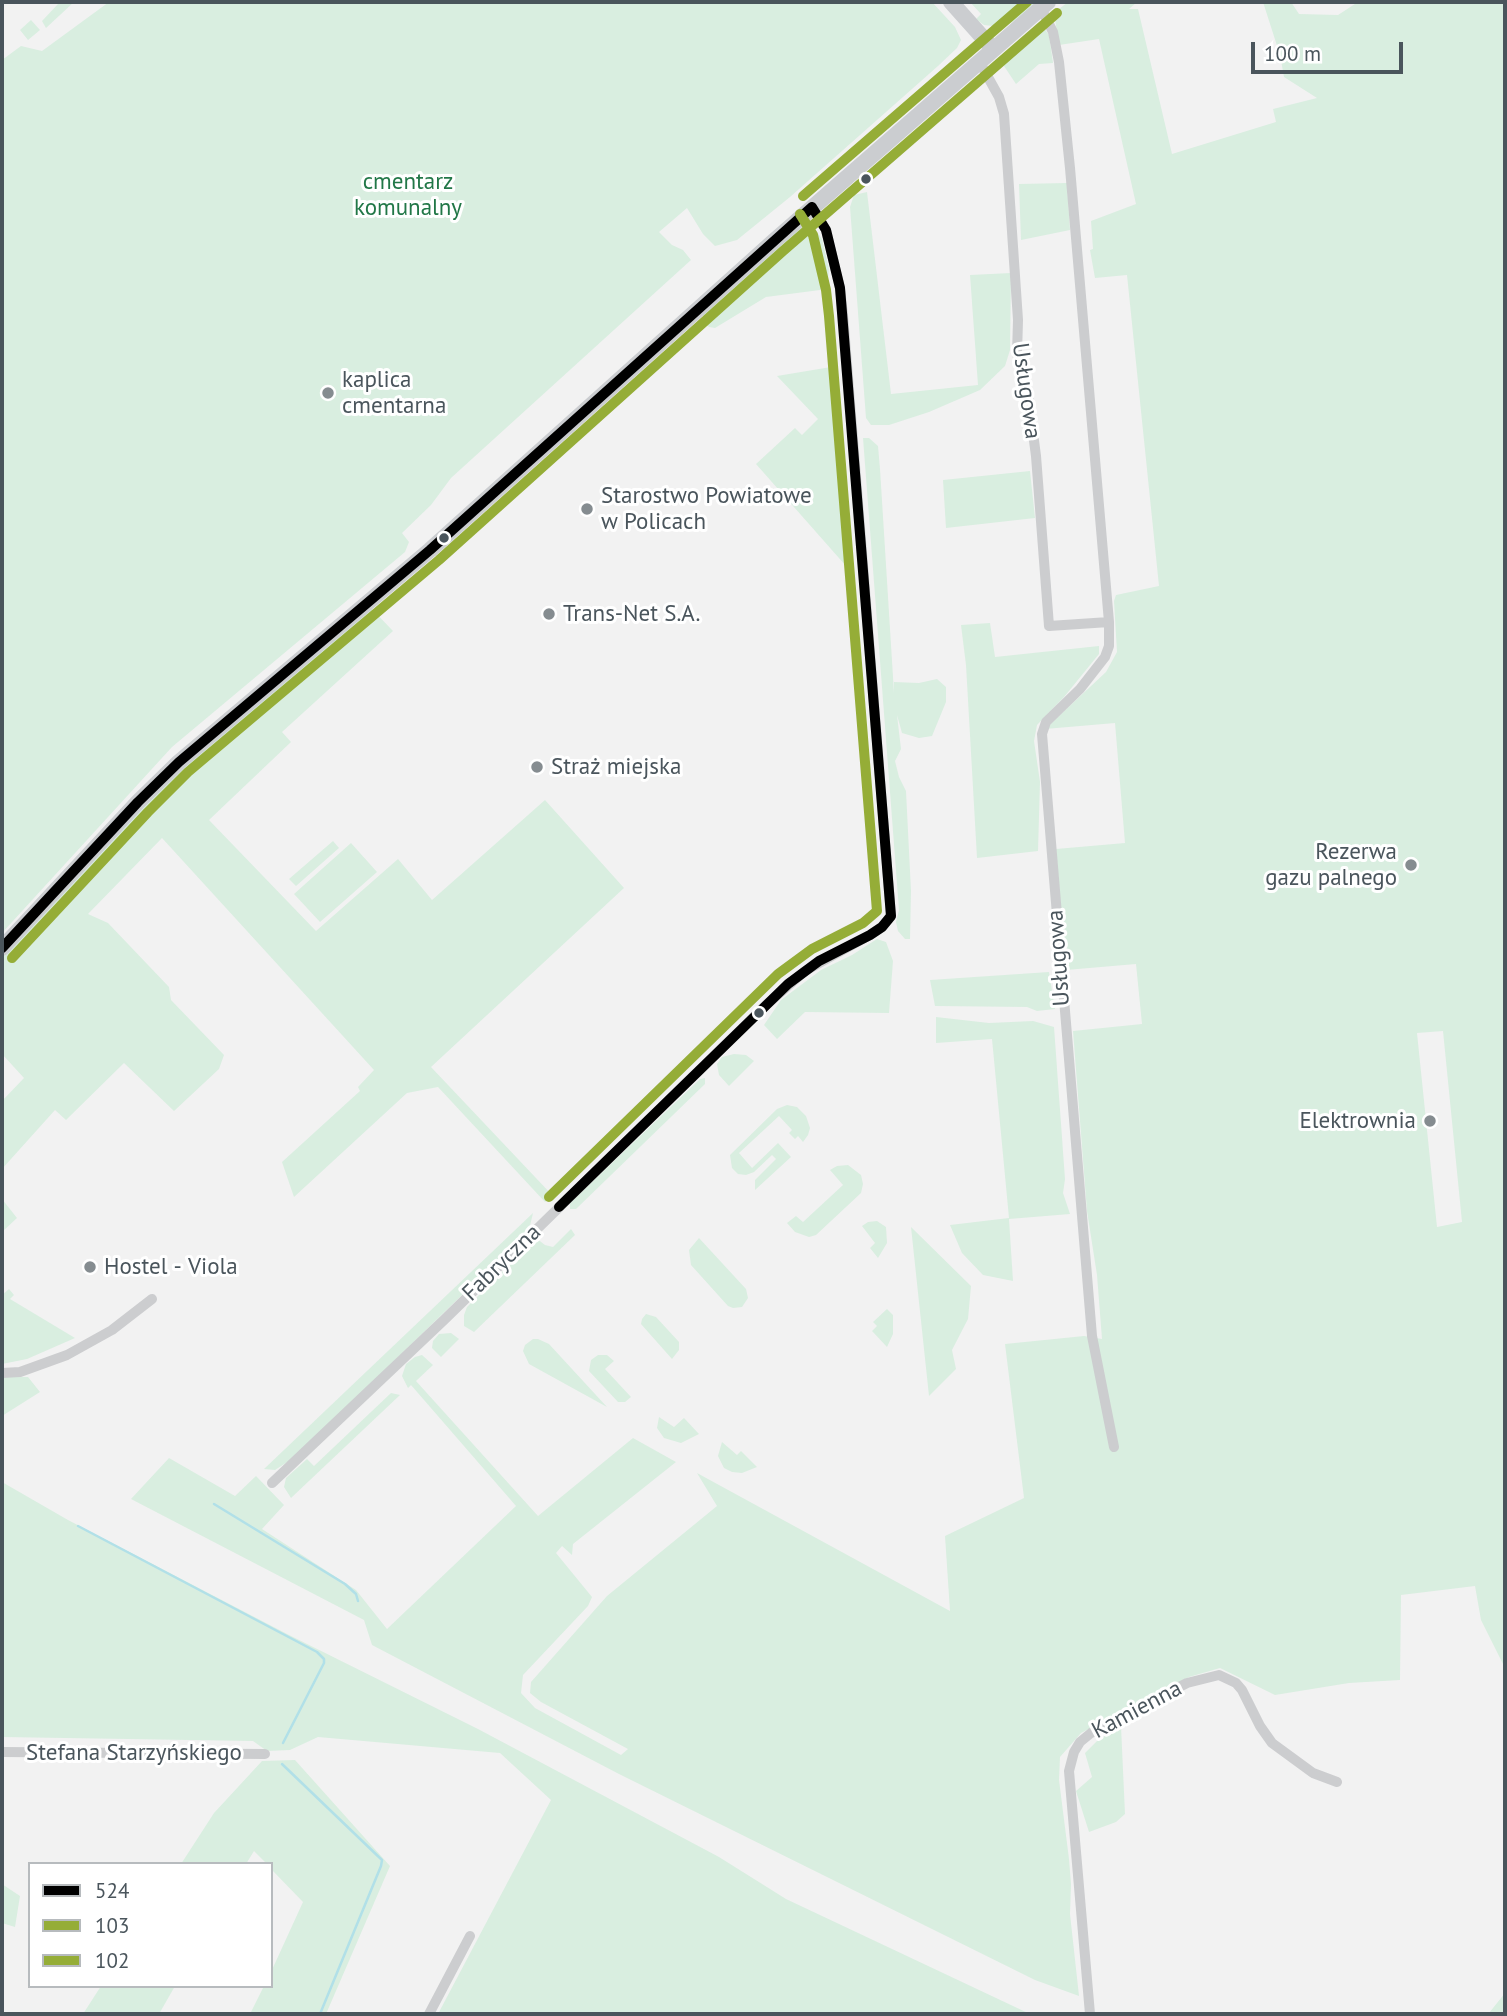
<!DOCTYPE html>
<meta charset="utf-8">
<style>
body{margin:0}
#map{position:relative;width:1507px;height:2016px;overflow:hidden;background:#f2f2f2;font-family:"PT Sans",sans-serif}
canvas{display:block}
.frame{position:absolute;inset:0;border:4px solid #4a555c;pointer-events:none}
.legend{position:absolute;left:28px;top:1862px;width:245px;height:126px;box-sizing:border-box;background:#fff;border:2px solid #b7bbbe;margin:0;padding:9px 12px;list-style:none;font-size:21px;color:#4a555c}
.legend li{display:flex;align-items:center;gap:14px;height:35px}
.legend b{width:35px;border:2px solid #b7bbbe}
.scale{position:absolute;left:1251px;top:42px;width:152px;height:32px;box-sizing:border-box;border:4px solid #4a555c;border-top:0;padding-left:9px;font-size:21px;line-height:24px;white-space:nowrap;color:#4a555c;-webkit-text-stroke:5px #fff;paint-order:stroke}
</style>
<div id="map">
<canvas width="1507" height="2016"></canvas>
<div class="frame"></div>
<ul class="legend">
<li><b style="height:9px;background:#000"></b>524</li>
<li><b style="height:9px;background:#95ad37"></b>103</li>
<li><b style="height:9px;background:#95ad37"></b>102</li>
</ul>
<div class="scale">100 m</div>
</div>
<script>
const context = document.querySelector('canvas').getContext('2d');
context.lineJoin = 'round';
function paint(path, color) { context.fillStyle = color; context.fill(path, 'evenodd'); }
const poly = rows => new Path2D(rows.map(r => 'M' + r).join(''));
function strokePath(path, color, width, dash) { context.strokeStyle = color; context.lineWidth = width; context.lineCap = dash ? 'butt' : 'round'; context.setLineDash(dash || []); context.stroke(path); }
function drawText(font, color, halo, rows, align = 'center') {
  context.font = font + ' "PT Sans",sans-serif'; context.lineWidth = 6; context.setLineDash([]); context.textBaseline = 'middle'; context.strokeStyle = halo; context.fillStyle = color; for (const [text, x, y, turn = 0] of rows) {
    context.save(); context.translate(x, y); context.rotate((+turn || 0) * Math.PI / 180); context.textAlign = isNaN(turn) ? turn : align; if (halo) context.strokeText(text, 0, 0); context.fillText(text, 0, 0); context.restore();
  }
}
const green = poly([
 [63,2,74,2,46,28,42,21,58,4],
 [109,2,932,2,955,27,961,40,957,48,938,66,790,197,737,240,715,246,703,234,687,208,659,232,672,245,683,250,691,260,451,478,431,505,402,533,409,542,405,552,172,747,2,933,2,60,21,46,42,51],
 [970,2,1038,2,1015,21,1003,26,993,26,984,25,976,19,981,14],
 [1068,2,1137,2,1129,9,1138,9,1172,154,1276,122,1273,109,1317,98,1284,77,1280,55,1263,2,1291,2,1299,14,1338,15,1358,2,1505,2,1505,1668,1481,1620,1475,1586,1401,1595,1400,1680,1349,1683,1275,1695,1220,1668,1189,1677,1081,1733,1060,1757,1059,1780,1069,1859,1071,1884,1070,1914,1079,1996,1035,1980,829,1878,619,1774,372,1645,364,1620,131,1499,169,1458,235,1496,256,1476,284,1505,262,1529,356,1590,387,1629,516,1506,411,1385,408,1388,402,1376,406,1364,415,1357,422,1355,433,1365,416,1381,538,1516,633,1438,676,1462,573,1544,572,1555,562,1546,556,1553,592,1597,588,1606,523,1675,521,1693,535,1708,621,1755,628,1749,541,1702,530,1693,531,1682,607,1596,717,1506,697,1473,950,1611,945,1536,1024,1498,1005,1344,1084,1336,1102,1339,1097,1275,1087,1211,1073,1031,1142,1024,1136,964,1066,970,1056,849,1125,843,1115,723,1045,729,1106,672,1117,652,1114,601,1116,595,1159,586,1127,275,1095,278,1090,250,1093,249,1091,221,1136,204,1099,39,1059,45,1055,19,1062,16,1059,9],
 [1443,1031,1462,1222,1437,1227,1417,1033],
 [31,20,40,30,28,40,20,30],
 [1042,25,1049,35,1053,63,1039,64,1016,84,1000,60],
 [1067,183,1070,230,1021,240,1019,184],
 [867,192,891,394,978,385,970,275,1011,273,1010,350,1005,366,980,390,929,412,889,425,871,425,866,418,850,207,854,195],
 [798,227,804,227,703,317,703,312],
 [809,228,817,232,822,239,829,269,828,280,820,290,766,297,715,328,709,327,704,323,703,321],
 [837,366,851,552,846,566,756,464,795,428,802,435,818,419,777,376],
 [863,438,869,438,878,446,880,469,894,693,894,682,919,683,937,679,946,687,946,702,932,736,919,738,902,733,897,715,901,749,895,761,899,777,906,791,911,891,910,939,905,939,898,931,896,922,899,910],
 [1030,471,1035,518,946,528,943,480],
 [370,607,393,631,282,732,291,742,209,820,316,931,398,859,432,900,545,800,624,888,431,1067,553,1196,545,1202,438,1087,407,1093,294,1197,282,1162,360,1091,358,1087,374,1070,162,838,88,914,108,923,169,987,171,1000,224,1055,219,1069,174,1111,124,1063,66,1120,55,1110,2,1169,2,1101,24,1078,2,1054,2,955,140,809,195,755],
 [990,623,995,657,1099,646,1099,654,1064,697,1037,725,1034,741,1040,782,1038,851,977,858,966,665,961,625],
 [333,841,339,848,296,886,289,879],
 [351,843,377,872,320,922,294,894],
 [877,939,886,942,893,961,889,1013,805,1012,777,1039,764,1025,781,1000,821,970,852,955],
 [1049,972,1055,1009,1037,1011,1027,1007,935,1006,930,980],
 [936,1017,989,1023,1033,1021,1054,1027,1065,1179,1063,1193,1070,1214,1009,1219,1013,1281,983,1275,962,1253,950,1225,1009,1218,992,1039,936,1043],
 [734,1054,746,1055,754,1061,729,1086,719,1075,717,1064,722,1057],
 [705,1078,705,1084,576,1209,570,1209,570,1203,700,1079],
 [787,1105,797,1107,806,1116,810,1128,808,1135,803,1142,798,1136,795,1139,789,1133,792,1130,779,1116,739,1153,752,1168,778,1143,791,1157,755,1190,755,1180,776,1159,772,1155,754,1172,746,1175,738,1174,732,1168,730,1155,777,1109],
 [848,1165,861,1175,863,1184,861,1193,816,1235,809,1237,795,1232,787,1223,796,1216,803,1222,843,1185,830,1170,837,1166],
 [2,1199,17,1218,2,1232],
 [533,1213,529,1230,295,1457,275,1470,264,1469],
 [877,1221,886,1227,887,1243,878,1258,870,1248,875,1243,862,1226,868,1222],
 [911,1227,971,1286,968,1319,952,1350,956,1369,929,1396],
 [571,1229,575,1235,474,1332,464,1326,464,1315,467,1307,536,1238,545,1245,553,1247],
 [699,1238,746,1289,748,1298,742,1307,733,1308,728,1306,691,1265,689,1250],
 [9,1289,14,1295,10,1299,75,1338,27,1359,2,1364,2,1295],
 [887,1309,893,1315,893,1334,887,1347,872,1331,877,1326,873,1322],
 [646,1314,656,1317,679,1342,679,1350,672,1359,641,1324,642,1319],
 [451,1333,459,1339,441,1357,432,1348,433,1341,439,1334],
 [533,1339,538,1339,549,1344,607,1407,529,1364,523,1351,525,1345],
 [598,1355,607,1355,614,1361,605,1369,631,1397,625,1402,618,1402,589,1371,591,1360],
 [2,1377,28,1377,40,1392,2,1416],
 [391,1393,400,1395,291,1498,284,1487,286,1478,307,1459,314,1466],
 [659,1417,674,1427,684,1418,699,1434,681,1443,664,1438,657,1428],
 [722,1442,737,1455,741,1451,757,1467,742,1473,732,1472,724,1468,718,1456],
 [2,1482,68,1520,289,1635,478,1729,719,1857,786,1899,1030,2014,438,2014,551,1800,500,1753,318,1737,290,1750,267,1751,253,1741,2,1737],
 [1121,1726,1125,1814,1116,1822,1089,1832,1076,1791,1092,1777,1085,1753,1098,1740],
 [295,1760,390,1866,326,2014,250,2014,264,1986,271,1986,271,1972,303,1902,271,1869,271,1864,267,1864,254,1851,246,1864,181,1864,214,1813,262,1761],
 [2,1884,20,1896,15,1927,2,1923],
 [101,1986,175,1986,159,2014,83,2014],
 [1505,1993,1505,2014,1488,2014,1489,2013]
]);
const stream = poly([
 [214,1504,345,1584,356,1594,358,1601],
 [78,1526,317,1652,324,1659,324,1663,283,1743],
 [282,1764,382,1860,381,1866,320,2014]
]);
const street = poly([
 [979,61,999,97,1004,114,1018,320,1017,354,1027,387,1036,456,1049,626,1109,622,1070,168,1059,62,1053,32,1041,8],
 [1109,622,1109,646,1105,657,1080,689,1046,722,1042,734,1092,1336,1114,1447],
 [2,1373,20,1372,67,1355,112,1330,152,1299],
 [272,1483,445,1319,766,1005,805,971,870,935,882,927,891,916,843,315,840,288,826,230,812,207],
 [2,1752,265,1754],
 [429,2014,470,1936],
 [1090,2014,1069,1771,1074,1752,1080,1742,1091,1733,1187,1683,1219,1675,1236,1683,1242,1690,1260,1726,1272,1743,1313,1773,1337,1782]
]);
const secondary = poly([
 [951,2,993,49],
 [2,948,138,802,179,762,430,550,774,241,1048,2]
]);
const bus1 = poly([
 [2,948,138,802,179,762,430,550,812,207],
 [559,1207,788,984,819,961,870,935,882,927,891,916,840,288,826,230,812,207]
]);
const bus2 = poly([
 [12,958,148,812,188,772,439,560,783,251,1057,13]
]);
const bus3 = poly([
 [803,196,1027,2],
 [549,1197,778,974,812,949,863,923,877,911,829,316,826,290,813,235,800,214]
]);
const markers = [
 [866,179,6,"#4a555c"],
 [328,393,7,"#858c90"],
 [587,509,7,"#858c90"],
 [444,538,6,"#4a555c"],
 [549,614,7,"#858c90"],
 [537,767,7,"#858c90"],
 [1411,865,7,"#858c90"],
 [759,1013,6,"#4a555c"],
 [1430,1121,7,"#858c90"],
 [90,1267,7,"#858c90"]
];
const parkNames = [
 ["cmentarz",408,182],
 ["komunalny",408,208]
];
const poiNames = [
 ["kaplica",342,380],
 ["cmentarna",342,406],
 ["Starostwo Powiatowe",601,496],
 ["w Policach",601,522],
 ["Trans-Net S.A.",563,614],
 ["Straż miejska",551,767],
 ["Rezerwa",1397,852,"right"],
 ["gazu palnego",1397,878,"right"],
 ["Elektrownia",1416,1121,"right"],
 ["Hostel - Viola",104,1267]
];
const streetNames = [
 ["Usługowa",1026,391,82],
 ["Usługowa",1059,958,-94],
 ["Fabryczna",502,1263,-44],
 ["Kamienna",1137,1710,-28],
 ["Stefana Starzyńskiego",134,1753]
];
paint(green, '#d9eee0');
strokePath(stream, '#b1e0e8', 2.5);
strokePath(street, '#cccdcf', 10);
strokePath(secondary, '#cbcdd0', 16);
strokePath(bus1, '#000', 10);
strokePath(bus2, '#95ad37', 10);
strokePath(bus3, '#95ad37', 10);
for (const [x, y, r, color] of markers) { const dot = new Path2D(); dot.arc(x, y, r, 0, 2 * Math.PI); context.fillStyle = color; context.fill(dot); strokePath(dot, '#fff', 2.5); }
drawText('23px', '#217747', '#fff', parkNames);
drawText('23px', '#4a555c', '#fff', poiNames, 'left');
drawText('23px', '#4a555c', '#fff', streetNames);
</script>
